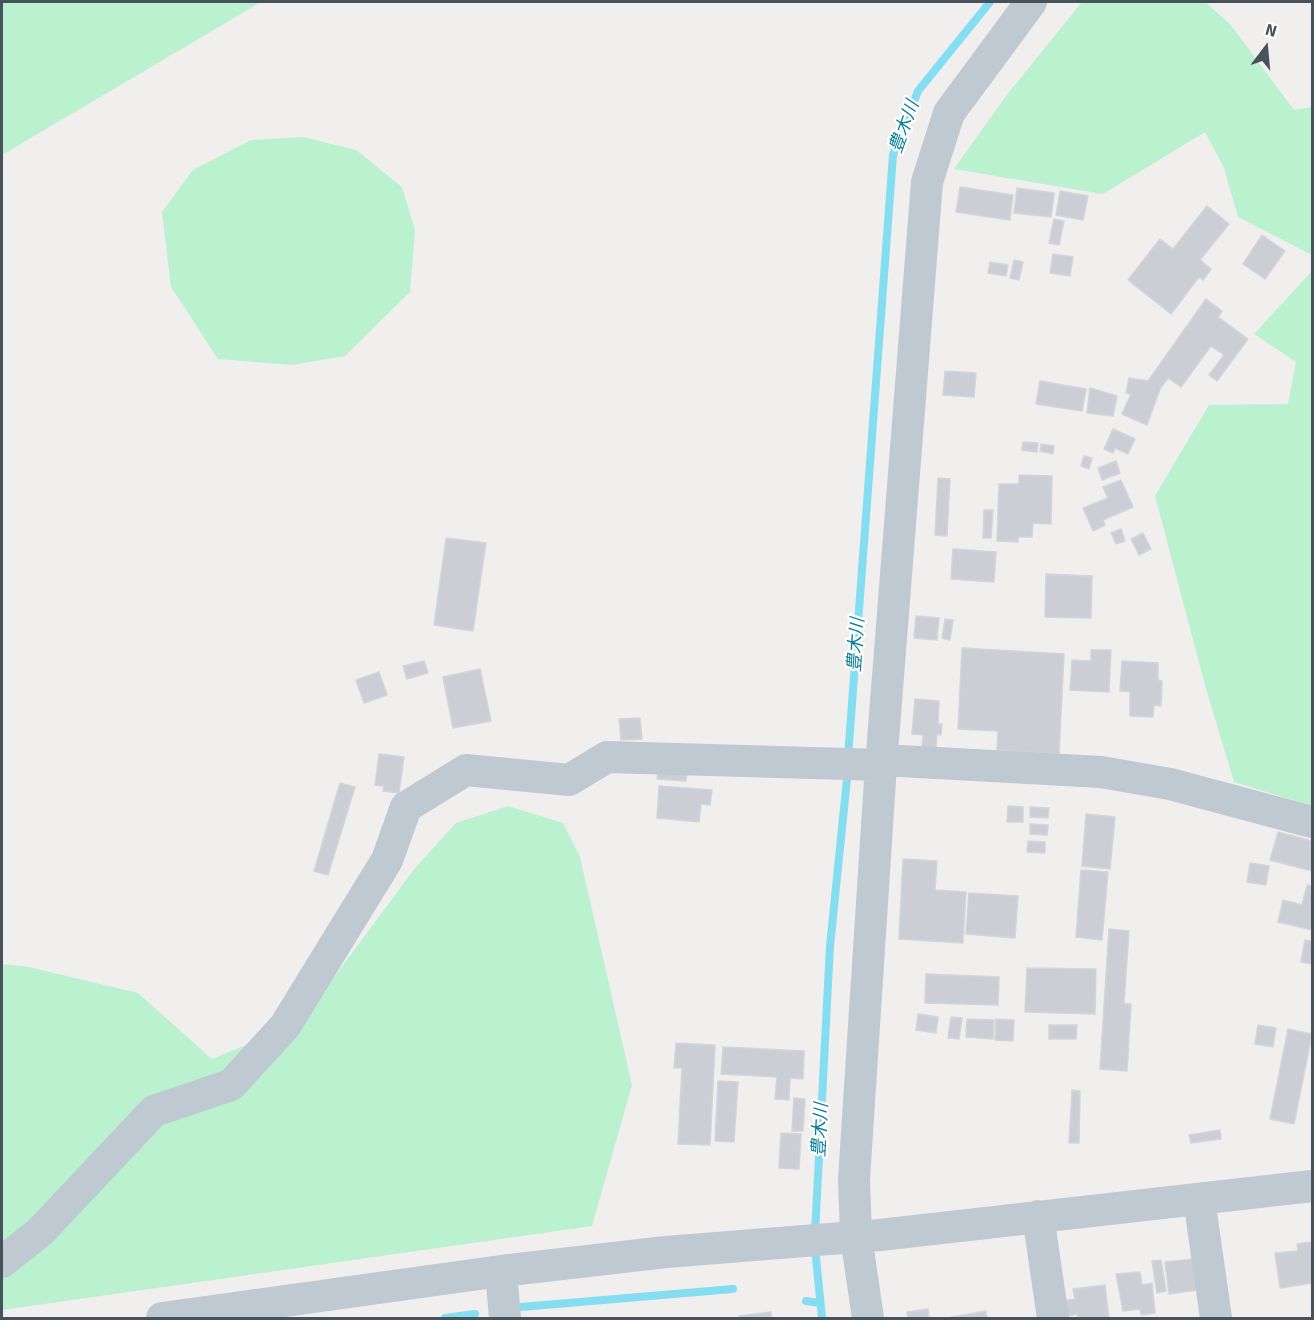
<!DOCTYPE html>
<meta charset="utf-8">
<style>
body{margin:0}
#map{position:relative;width:1314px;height:1320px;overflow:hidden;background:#f1eeee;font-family:Signika,sans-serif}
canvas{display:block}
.frame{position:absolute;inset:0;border:3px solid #46535d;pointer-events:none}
.north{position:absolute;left:1236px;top:18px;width:60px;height:60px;-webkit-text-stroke:4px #fff;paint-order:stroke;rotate:16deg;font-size:16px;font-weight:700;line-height:24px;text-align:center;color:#46535d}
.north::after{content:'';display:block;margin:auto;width:21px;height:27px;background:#46535d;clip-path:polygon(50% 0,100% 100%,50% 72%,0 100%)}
</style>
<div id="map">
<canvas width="1314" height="1320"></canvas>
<div class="frame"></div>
<div class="north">N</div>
</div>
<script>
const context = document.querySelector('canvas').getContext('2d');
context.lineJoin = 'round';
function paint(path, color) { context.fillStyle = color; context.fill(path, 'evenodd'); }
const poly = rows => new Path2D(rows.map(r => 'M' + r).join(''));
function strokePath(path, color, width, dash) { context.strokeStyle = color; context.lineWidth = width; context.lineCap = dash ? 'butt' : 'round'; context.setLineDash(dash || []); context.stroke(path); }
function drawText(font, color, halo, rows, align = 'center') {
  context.font = font + ' Signika,"Noto Sans JP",sans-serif'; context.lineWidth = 4.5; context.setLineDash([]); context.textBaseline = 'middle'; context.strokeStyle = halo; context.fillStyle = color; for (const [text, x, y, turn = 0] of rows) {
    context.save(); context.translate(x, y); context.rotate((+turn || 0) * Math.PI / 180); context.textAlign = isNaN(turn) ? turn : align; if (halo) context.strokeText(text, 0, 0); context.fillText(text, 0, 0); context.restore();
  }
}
const green = poly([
 [2,2,261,2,2,155],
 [1082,2,1205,2,1230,24,1294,110,1312,107,1312,255,1238,217,1224,168,1205,132,1103,194,954,169,1006,96],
 [303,137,356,150,402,187,415,230,410,292,345,356,291,365,218,359,171,287,162,212,193,170,251,140],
 [1312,271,1312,806,1234,782,1205,685,1155,496,1209,405,1288,404,1296,362,1254,334],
 [508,806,563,823,580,857,632,1085,592,1226,2,1310,2,964,29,967,138,993,212,1059,300,1023,415,868,456,823]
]);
const stream = poly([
 [848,757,893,155,918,91,990,2],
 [815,1233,830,946,848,769],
 [815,1248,822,1318],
 [806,1301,820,1303],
 [521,1307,733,1289],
 [445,1318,475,1314]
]);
const building = poly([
 [960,187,1013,195,1010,220,956,212,960,187],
 [1017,188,1054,193,1051,217,1014,213,1017,188],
 [1060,191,1088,196,1083,220,1056,215,1060,191],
 [1207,206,1229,224,1200,260,1211,269,1203,280,1199,277,1171,314,1128,280,1160,239,1173,249,1207,206],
 [1054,219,1064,221,1059,245,1049,243,1054,219],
 [1262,235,1285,251,1265,279,1243,264,1262,235],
 [1053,254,1073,257,1070,276,1050,273,1053,254],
 [1014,260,1023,262,1019,280,1010,278,1014,260],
 [990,262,1008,265,1006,276,988,273,990,262],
 [1206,299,1222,311,1218,317,1248,339,1217,381,1209,375,1224,355,1211,346,1181,387,1168,378,1160,389,1147,425,1122,414,1131,394,1126,393,1129,378,1148,381,1206,299],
 [945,371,976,373,974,397,943,395,945,371],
 [1040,381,1086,389,1082,411,1036,404,1040,381],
 [1090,388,1117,396,1113,416,1087,413,1090,388],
 [1113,429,1135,439,1128,454,1115,448,1113,453,1104,449,1113,429],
 [1023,442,1038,443,1037,452,1022,450,1023,442],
 [1041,444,1054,446,1053,454,1040,451,1041,444],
 [1084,456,1092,458,1089,469,1081,466,1084,456],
 [1116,461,1120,473,1102,480,1098,468,1116,461],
 [1019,475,1052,476,1051,524,1033,523,1032,537,1018,537,1018,542,997,541,999,484,1019,484,1019,475],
 [938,478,950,479,947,536,935,535,938,478],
 [1121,480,1133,507,1103,520,1105,525,1093,531,1083,508,1108,498,1103,487,1121,480],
 [984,510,993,510,991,538,983,538,984,510],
 [1121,529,1125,541,1116,544,1111,533,1121,529],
 [1143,533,1151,549,1139,555,1131,539,1143,533],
 [446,538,486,543,473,631,434,625,446,538],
 [953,549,996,552,994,582,951,579,953,549],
 [1046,574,1092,576,1091,618,1045,617,1046,574],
 [916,616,939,618,937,640,914,638,916,616],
 [945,619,953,620,950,640,942,638,945,619],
 [962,648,1064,654,1059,754,997,750,998,731,958,729,962,648],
 [1091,650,1111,650,1109,692,1070,690,1072,660,1091,661,1091,650],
 [424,661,428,673,407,679,403,666,424,661],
 [1122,661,1158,663,1158,680,1162,681,1161,706,1154,705,1153,717,1130,716,1130,692,1120,691,1122,661],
 [480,669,491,721,453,728,443,677,480,669],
 [379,672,387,695,364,703,356,680,379,672],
 [915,699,939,701,938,724,942,724,941,735,937,734,936,748,922,747,923,735,912,734,915,699],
 [640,718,642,739,621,740,619,719,640,718],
 [379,754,404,757,399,793,383,791,384,786,375,785,379,754],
 [658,770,687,772,686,781,657,779,658,770],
 [340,783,355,787,328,875,314,871,340,783],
 [659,786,712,790,710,805,701,804,699,822,657,818,659,786],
 [1008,806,1023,807,1023,822,1007,822,1008,806],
 [1030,807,1049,808,1048,818,1030,817,1030,807],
 [1086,814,1115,817,1110,869,1082,866,1086,814],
 [1030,824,1048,825,1047,835,1030,834,1030,824],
 [1278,832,1312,841,1312,871,1270,860,1278,832],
 [1028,841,1045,842,1045,853,1027,852,1028,841],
 [903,859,937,861,935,890,966,892,963,943,899,939,903,859],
 [1250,863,1269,866,1266,885,1247,882,1250,863],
 [1081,870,1108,872,1102,940,1076,937,1081,870],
 [1307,885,1312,886,1312,930,1278,922,1283,900,1302,905,1307,885],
 [969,893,1018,896,1015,938,966,934,969,893],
 [1109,929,1129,931,1124,1004,1131,1004,1127,1071,1100,1069,1109,929],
 [1305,940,1312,941,1312,964,1301,962,1305,940],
 [1027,968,1096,969,1095,1014,1025,1012,1027,968],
 [926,974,999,977,998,1005,925,1003,926,974],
 [918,1014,938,1017,936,1033,916,1030,918,1014],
 [951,1017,962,1018,959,1039,948,1038,951,1017],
 [967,1019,994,1020,993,1039,966,1037,967,1019],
 [996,1019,1014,1020,1013,1041,995,1040,996,1019],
 [1049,1025,1077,1025,1076,1039,1049,1039,1049,1025],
 [1258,1025,1276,1028,1273,1047,1255,1044,1258,1025],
 [1288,1029,1312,1034,1294,1124,1270,1119,1288,1029],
 [676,1043,715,1045,710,1145,678,1144,682,1068,674,1068,676,1043],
 [723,1047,804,1051,803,1079,790,1078,789,1100,775,1099,777,1077,721,1074,723,1047],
 [718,1081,738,1082,734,1142,715,1141,718,1081],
 [1072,1090,1080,1091,1079,1143,1069,1143,1072,1090],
 [794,1098,805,1099,803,1131,792,1131,794,1098],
 [1220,1130,1221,1139,1191,1143,1189,1135,1220,1130],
 [781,1133,801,1134,799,1169,779,1168,781,1133],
 [1312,1242,1312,1283,1280,1288,1275,1253,1298,1251,1297,1244,1312,1242],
 [1194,1259,1198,1290,1169,1294,1165,1262,1194,1259],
 [1161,1260,1166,1291,1157,1293,1152,1261,1161,1260],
 [1140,1272,1142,1285,1152,1283,1155,1313,1141,1315,1140,1309,1123,1311,1116,1274,1140,1272],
 [1105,1285,1109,1318,1078,1318,1077,1314,1068,1316,1066,1300,1075,1299,1073,1289,1105,1285],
 [928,1309,929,1318,908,1318,907,1312,928,1309],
 [986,1311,987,1318,947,1318,986,1311],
 [771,1312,771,1318,739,1318,739,1316,771,1312]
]);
const minor = poly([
 [882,760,1101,772,1170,784,1312,822],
 [1199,1199,1216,1318],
 [1038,1216,1053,1318],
 [2,1262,40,1232,154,1111,231,1085,285,1026,387,860,406,807,466,770,569,780,607,757,881,765],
 [501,1271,505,1318],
 [162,1318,501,1271,666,1252,880,1235,1312,1186],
 [868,1318,856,1236,854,1179,881,765,927,182,949,113,1031,2]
]);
const waterNames = [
 ["豊木川",905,127,-70],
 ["豊木川",857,645,-86],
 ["豊木川",821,1130,-87]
];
paint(green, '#baf1ce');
strokePath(stream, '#85ddf1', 8);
paint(building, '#cbced4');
strokePath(building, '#d2d5da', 1.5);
strokePath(minor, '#bec9d1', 32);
drawText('italic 18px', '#077e99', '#fff', waterNames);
</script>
